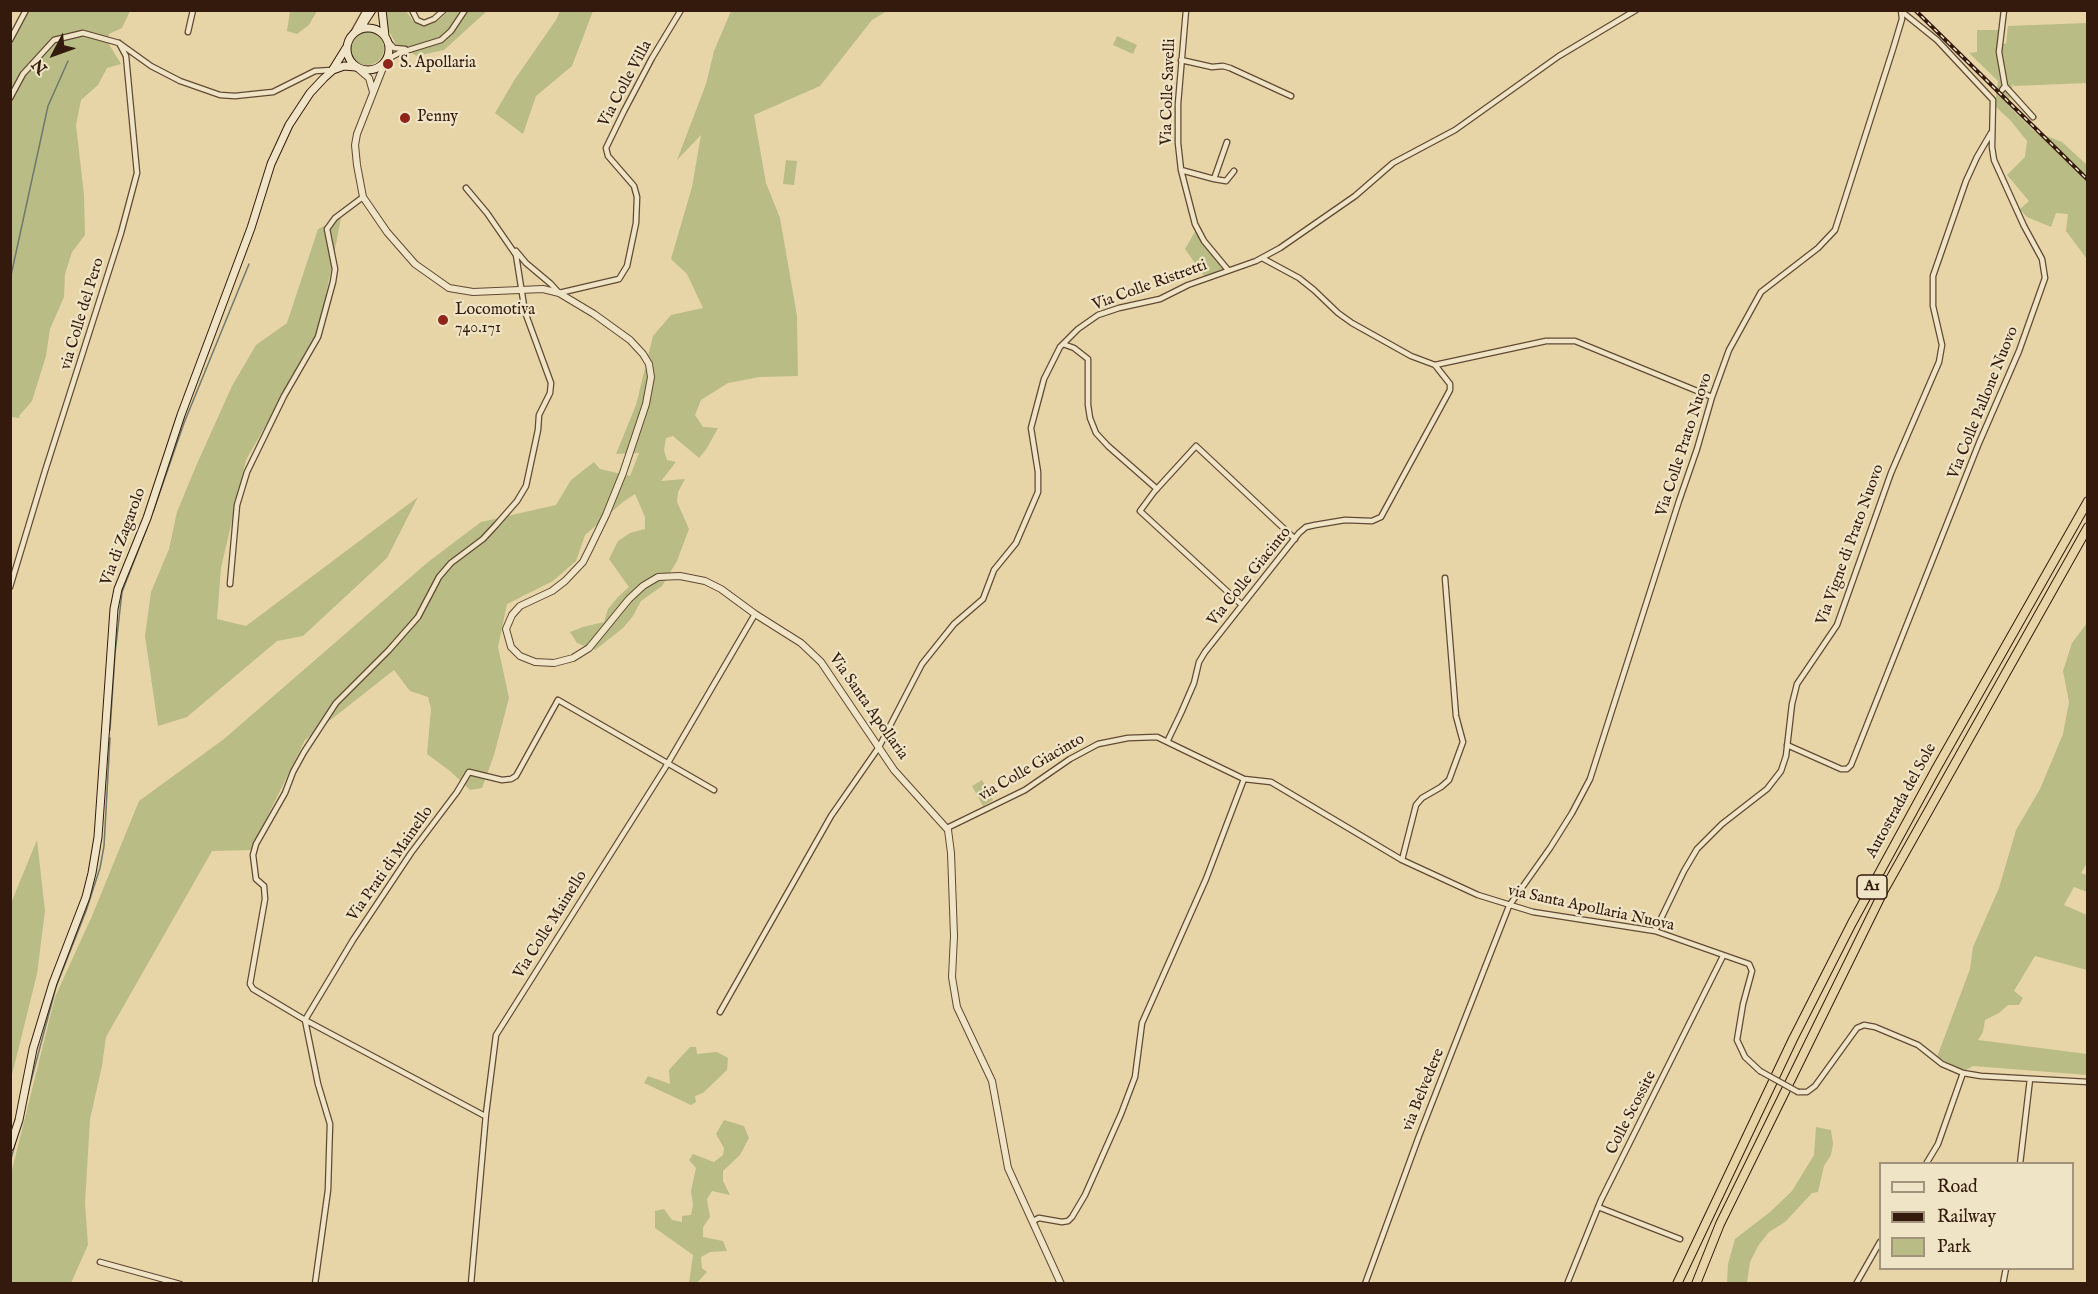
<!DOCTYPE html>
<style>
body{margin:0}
#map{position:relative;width:2098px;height:1294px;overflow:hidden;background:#e7d5a7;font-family:"IM FELL English",serif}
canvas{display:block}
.frame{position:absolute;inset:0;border:12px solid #341a0d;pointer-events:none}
.legend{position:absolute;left:1879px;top:1162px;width:195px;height:108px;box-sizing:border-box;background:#efe4c6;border:2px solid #a4937c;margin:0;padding:8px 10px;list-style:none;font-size:18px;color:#341a0d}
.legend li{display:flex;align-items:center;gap:12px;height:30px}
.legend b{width:30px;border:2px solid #a4937c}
.north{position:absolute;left:24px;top:24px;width:60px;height:60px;-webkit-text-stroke:4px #efe4c6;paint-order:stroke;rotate:229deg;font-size:16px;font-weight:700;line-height:24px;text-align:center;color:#341a0d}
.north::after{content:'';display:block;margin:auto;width:21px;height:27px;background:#341a0d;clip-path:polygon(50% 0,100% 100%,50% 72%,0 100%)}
</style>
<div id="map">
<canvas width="2098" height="1294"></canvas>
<div class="frame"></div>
<ul class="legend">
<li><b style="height:8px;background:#efe4c6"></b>Road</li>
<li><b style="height:8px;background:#341a0d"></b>Railway</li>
<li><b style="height:16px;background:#b9bc84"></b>Park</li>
</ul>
<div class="north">N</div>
</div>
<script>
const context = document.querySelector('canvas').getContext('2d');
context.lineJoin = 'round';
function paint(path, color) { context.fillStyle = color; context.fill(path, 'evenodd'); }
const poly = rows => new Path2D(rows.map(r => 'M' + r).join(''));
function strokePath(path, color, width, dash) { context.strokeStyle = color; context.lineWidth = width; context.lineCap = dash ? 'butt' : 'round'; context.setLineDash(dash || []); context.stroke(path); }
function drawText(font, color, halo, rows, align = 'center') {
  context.font = font + ' "IM FELL English",serif'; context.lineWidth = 4.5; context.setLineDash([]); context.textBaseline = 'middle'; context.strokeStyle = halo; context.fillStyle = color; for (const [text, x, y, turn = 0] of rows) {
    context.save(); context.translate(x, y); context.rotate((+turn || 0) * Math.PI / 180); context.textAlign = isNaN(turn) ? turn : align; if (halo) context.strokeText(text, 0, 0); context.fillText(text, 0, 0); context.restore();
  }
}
const green = poly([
 [25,11,130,11,122,28,109,34,107,41,121,64,107,68,98,85,81,100,76,125,84,195,85,235,72,252,65,274,64,297,50,329,46,356,32,401,19,416,20,418,11,417,11,46],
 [290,11,290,10,317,11,309,25,297,34,287,31],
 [386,11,406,11,413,21,423,25,428,25,440,19,449,11,487,11,444,50,417,56,396,44,388,29],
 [560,11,593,11,572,66,536,96,523,134,495,113,515,79,556,20],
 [731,11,887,11,872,20,820,86,754,115,766,183,780,218,797,316,798,376,760,377,728,383,701,400,695,415,703,427,718,428,707,448,699,458,673,436,666,438,664,450,667,460,676,462,661,481,685,479,678,492,677,502,689,529,677,561,662,586,641,601,633,616,623,628,595,650,577,643,570,632,583,627,604,622,608,609,618,597,629,587,609,559,618,541,630,533,645,529,645,517,635,494,623,502,585,535,576,561,553,581,507,604,498,647,509,698,494,755,482,788,470,790,450,771,427,754,431,709,428,697,410,691,394,670,305,740,251,850,212,851,106,1037,102,1066,90,1119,85,1203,88,1245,71,1283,11,1284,11,1174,55,997,92,916,139,801,224,739,428,562,481,522,556,505,571,480,594,462,600,469,630,476,639,453,616,454,636,405,653,336,671,315,703,308,687,274,671,259,692,187,701,135,677,160,706,84,714,51],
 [2087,23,2087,83,2014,86,2013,83,2008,105,2034,131,2062,142,2087,165,2087,259,2066,231,2068,214,2056,213,2051,227,2027,217,2020,209,2029,201,2007,175,2025,157,2027,141,2011,121,1995,106,1998,81,1969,53,1977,52,1977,30,1998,30,1997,48,2002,43,2006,44,2008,26],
 '350 48a17 17 0 1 1 34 0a17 17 0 1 1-34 0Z',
 [1117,36,1137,45,1133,54,1113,45],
 [786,160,797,161,794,185,783,184],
 [341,218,319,331,246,460,221,568,217,619,246,626,418,497,387,558,303,636,277,641,187,717,158,726,145,636,151,592,169,549,177,512,196,466,232,386,256,345,287,323,318,229],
 [1196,230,1205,245,1223,270,1204,276,1185,249],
 [2087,623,2088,861,2081,873,2087,875,2087,892,2074,887,2064,905,2087,915,2087,970,2035,956,2014,991,2023,998,2019,1005,2008,1005,1999,1013,1985,1020,1983,1032,1978,1040,2087,1054,2087,1075,1973,1066,1964,1071,1937,1057,1970,969,1973,947,1999,888,2016,830,2040,789,2063,734,2069,702,2063,671,2072,643],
 [982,780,993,800,983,806,972,786],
 [37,840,45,911,37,974,11,1079,11,903],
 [690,1047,696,1047,697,1054,717,1052,728,1058,727,1070,703,1093,695,1096,696,1102,691,1105,644,1083,648,1076,670,1084,669,1070],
 [724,1120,744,1126,749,1138,740,1155,723,1171,723,1181,730,1195,712,1191,707,1199,710,1217,703,1227,703,1237,723,1241,727,1251,710,1252,701,1257,702,1268,707,1272,697,1283,689,1283,693,1255,655,1228,655,1211,664,1209,672,1220,682,1222,682,1216,691,1215,693,1205,691,1191,696,1168,689,1160,693,1154,714,1162,723,1155,724,1148,716,1134],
 [1816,1127,1831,1130,1833,1144,1831,1155,1824,1166,1818,1192,1812,1193,1785,1222,1769,1232,1758,1246,1750,1262,1747,1283,1727,1283,1728,1264,1735,1239,1770,1212,1792,1191,1814,1155]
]);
const stream = poly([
 [10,280,48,106,68,61],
 [153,512,184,423,249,264],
 [110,730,115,654,122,592,147,528],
 [27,1096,56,987,86,911,100,868,104,846,110,738],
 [10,1163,17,1136]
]);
const minorTunnel = poly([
 [1997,95,2002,90]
]);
const minor = poly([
 [412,10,417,20,424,23,434,19,444,10],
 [1186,10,1178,104,1178,143,1181,170,1195,224,1204,241,1228,270],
 [188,32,193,10],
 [351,37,366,10],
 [386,39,394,48,405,49],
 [10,40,26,10],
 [386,60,399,53,441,40,451,31,465,10],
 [1181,60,1212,67,1223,66,1230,68,1291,96],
 [2005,86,2033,117],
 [2002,90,2005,86,1999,52,2004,10],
 [10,98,23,74,54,40,83,33,119,43,151,66,180,81,220,95,235,96,273,92,315,71,332,70],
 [1181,170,1214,179,1227,142],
 [1214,179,1226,181,1234,171],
 [516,251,526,263,551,284,559,293,619,279,627,266,636,223,637,197,634,186,608,156,606,148,624,111,652,58,681,10],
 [1063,344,1074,348,1088,359,1088,405,1090,418,1096,433,1108,446,1157,489],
 [1435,365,1546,341,1575,341,1712,397],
 [230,584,237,505,247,472,284,396,318,337,333,282,335,269,327,229,335,218,363,197],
 [10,587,45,471,121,233,137,173,126,56,119,43],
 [1242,605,1140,511,1154,492,1196,446,1295,539],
 [1168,740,1181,713,1194,683,1199,662,1205,652,1299,533,1306,527,1315,525,1345,520,1372,521,1381,517,1450,390,1450,384,1435,365,1411,356,1352,323,1338,313,1314,290,1299,278,1262,258],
 [1787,745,1841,769,1847,769,1851,765,1979,443,2019,351,2045,278,2042,259,2024,226,1994,160,1992,147,1993,100,1937,40,1901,11],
 [947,828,1025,790,1070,759,1098,744,1128,738,1157,737,1244,779,1271,782,1402,860,1478,895,1533,912,1655,931,1749,964,1752,971,1743,1004,1737,1040,1745,1057,1760,1071],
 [1402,860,1416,805,1422,798,1441,787,1449,780,1463,742,1456,716,1445,578],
 [1655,931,1684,871,1697,849,1722,824,1767,789,1781,771,1786,756,1792,704,1797,684,1837,625,1891,473,1939,362,1942,345,1933,306,1933,276,1966,181,1977,157,1991,133],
 [720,1012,831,816,879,747,922,664,954,624,983,599,994,570,1016,543,1038,492,1038,472,1031,428,1044,379,1060,347,1078,329,1098,315,1119,308,1160,299,1188,285,1256,261,1280,248,1355,196,1393,163,1455,130,1559,56,1636,10],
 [1798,1092,1807,1092,1815,1086,1857,1028,1864,1025,1875,1027,1918,1045,1942,1064,1963,1073,1981,1076,2088,1082],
 [485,1116,305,1020,353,940,411,853,457,792,469,772,502,780,511,779,516,776,558,700,714,790],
 [1926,1164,1938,1144,1963,1073],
 [2020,1164,2030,1079],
 [1598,1207,1680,1239],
 [1033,1221,1039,1218,1062,1222,1068,1221,1072,1217,1085,1195,1121,1114,1135,1077,1142,1023,1206,879,1244,779],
 [100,1262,180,1284],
 [315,1284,328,1190,330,1124,318,1084,305,1020,253,989,250,984,265,899,264,886,256,879,253,855,256,844,285,793,293,772,304,752,336,703,389,650,418,617,439,577,451,563,483,539,496,525,517,501,526,486,538,430,539,415,550,393,551,383,525,312,516,255,487,213,466,188],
 [471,1284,486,1114,496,1035,665,768,755,614],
 [1365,1284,1419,1136,1509,906,1550,848,1572,813,1590,779,1679,501,1697,449,1712,397,1729,350,1761,292,1818,248,1835,230,1893,49,1902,19,1901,10],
 [1567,1284,1601,1200,1723,956],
 [1856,1284,1880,1242],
 [2003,1284,2006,1268]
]);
const tertiary = poly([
 [386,60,357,134,355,145,357,165,363,197,387,232,415,264,449,288,473,292,543,289,559,293,594,314,630,340,643,354,649,364,651,377,646,404,623,473,606,515,589,550,583,562,565,581,552,591,520,606,512,615,506,629,511,647,520,656,535,662,554,663,573,658,589,648,629,599,643,586,658,577,680,576,705,581,721,589,755,614,801,643,821,662,894,770,948,830,951,853,954,936,952,977,957,1007,992,1081,1008,1168,1061,1284],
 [356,67,369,78,373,92]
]);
const secondary = poly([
 [382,10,385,36],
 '347 49a21 21 0 1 1 42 0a21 21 0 1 1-42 0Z',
 [359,30,372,10],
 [333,69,346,48],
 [10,1147,19,1120,33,1049,53,983,86,897,92,873,98,837,114,609,118,589,147,518,181,415,251,228,271,164,289,125,310,93,324,78,333,70,344,66,356,67]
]);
const motorway = poly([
 [1677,1284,1793,1039,1852,923,1936,769,2088,501],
 [1696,1284,1720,1224,1884,890,2088,527]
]);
const rail = poly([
 [1915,10,2088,180]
]);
const minorBridge = poly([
 [1760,1071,1798,1092]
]);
const markers = [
 [388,64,6,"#8f2418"],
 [405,118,6,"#8f2418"],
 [443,320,6,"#8f2418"]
];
const shields = [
 [1872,887,30]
];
const shieldNames = [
 ["A1",1872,887]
];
const poiNames = [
 ["S. Apollaria",400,64],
 ["Penny",417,118],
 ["Locomotiva",455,311],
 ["740.171",455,329]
];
const streetNames = [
 ["Via Colle Villa",626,84,-62],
 ["Via Colle Savelli",1169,92,-88],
 ["Via Colle Ristretti",1150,286,-20],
 ["via Colle del Pero",83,314,-73],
 ["Via Colle Pallone Nuovo",1984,403,-68],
 ["Via Colle Prato Nuovo",1685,445,-72],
 ["Via di Zagarolo",124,537,-70],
 ["Via Vigne di Prato Nuovo",1851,545,-70],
 ["Via Colle Giacinto",1250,577,-51],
 ["Via Santa Apollaria",868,707,55],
 ["via Colle Giacinto",1032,768,-30],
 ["Autostrada del Sole",1902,801,-61],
 ["Via Prati di Mainello",391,864,-55],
 ["via Santa Apollaria Nuova",1591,909,12],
 ["Via Colle Mainello",551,925,-58],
 ["via Belvedere",1424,1090,-68],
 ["Colle Scossite",1632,1113,-63]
];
paint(green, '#b9bc84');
strokePath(stream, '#6f796d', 1.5);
strokePath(minorTunnel, '#c3b088', 4.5, [4.5, 2]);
strokePath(minor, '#614934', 7);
strokePath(tertiary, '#614934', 8);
strokePath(secondary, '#341a0d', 9);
strokePath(motorway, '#341a0d', 10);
strokePath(minor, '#efe4c6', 4.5);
strokePath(tertiary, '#efe4c6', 6);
strokePath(secondary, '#efe4c6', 7);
strokePath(motorway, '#e7d5a7', 8);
strokePath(rail, '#341a0d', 4);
strokePath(rail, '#efe4c6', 1.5, [4.5]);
strokePath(minorBridge, '#614934', 7, []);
strokePath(minorBridge, '#efe4c6', 4.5);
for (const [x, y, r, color] of markers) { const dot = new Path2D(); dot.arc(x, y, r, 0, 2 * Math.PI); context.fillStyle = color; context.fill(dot); strokePath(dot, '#efe4c6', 2); }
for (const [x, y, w] of shields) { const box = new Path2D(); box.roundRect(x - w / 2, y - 12, w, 24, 4.5); context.fillStyle = '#efe4c6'; context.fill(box); strokePath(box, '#341a0d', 1.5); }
drawText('bold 15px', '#341a0d', null, shieldNames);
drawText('16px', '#341a0d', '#efe4c6', poiNames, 'left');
drawText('16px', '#341a0d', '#efe4c6', streetNames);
</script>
